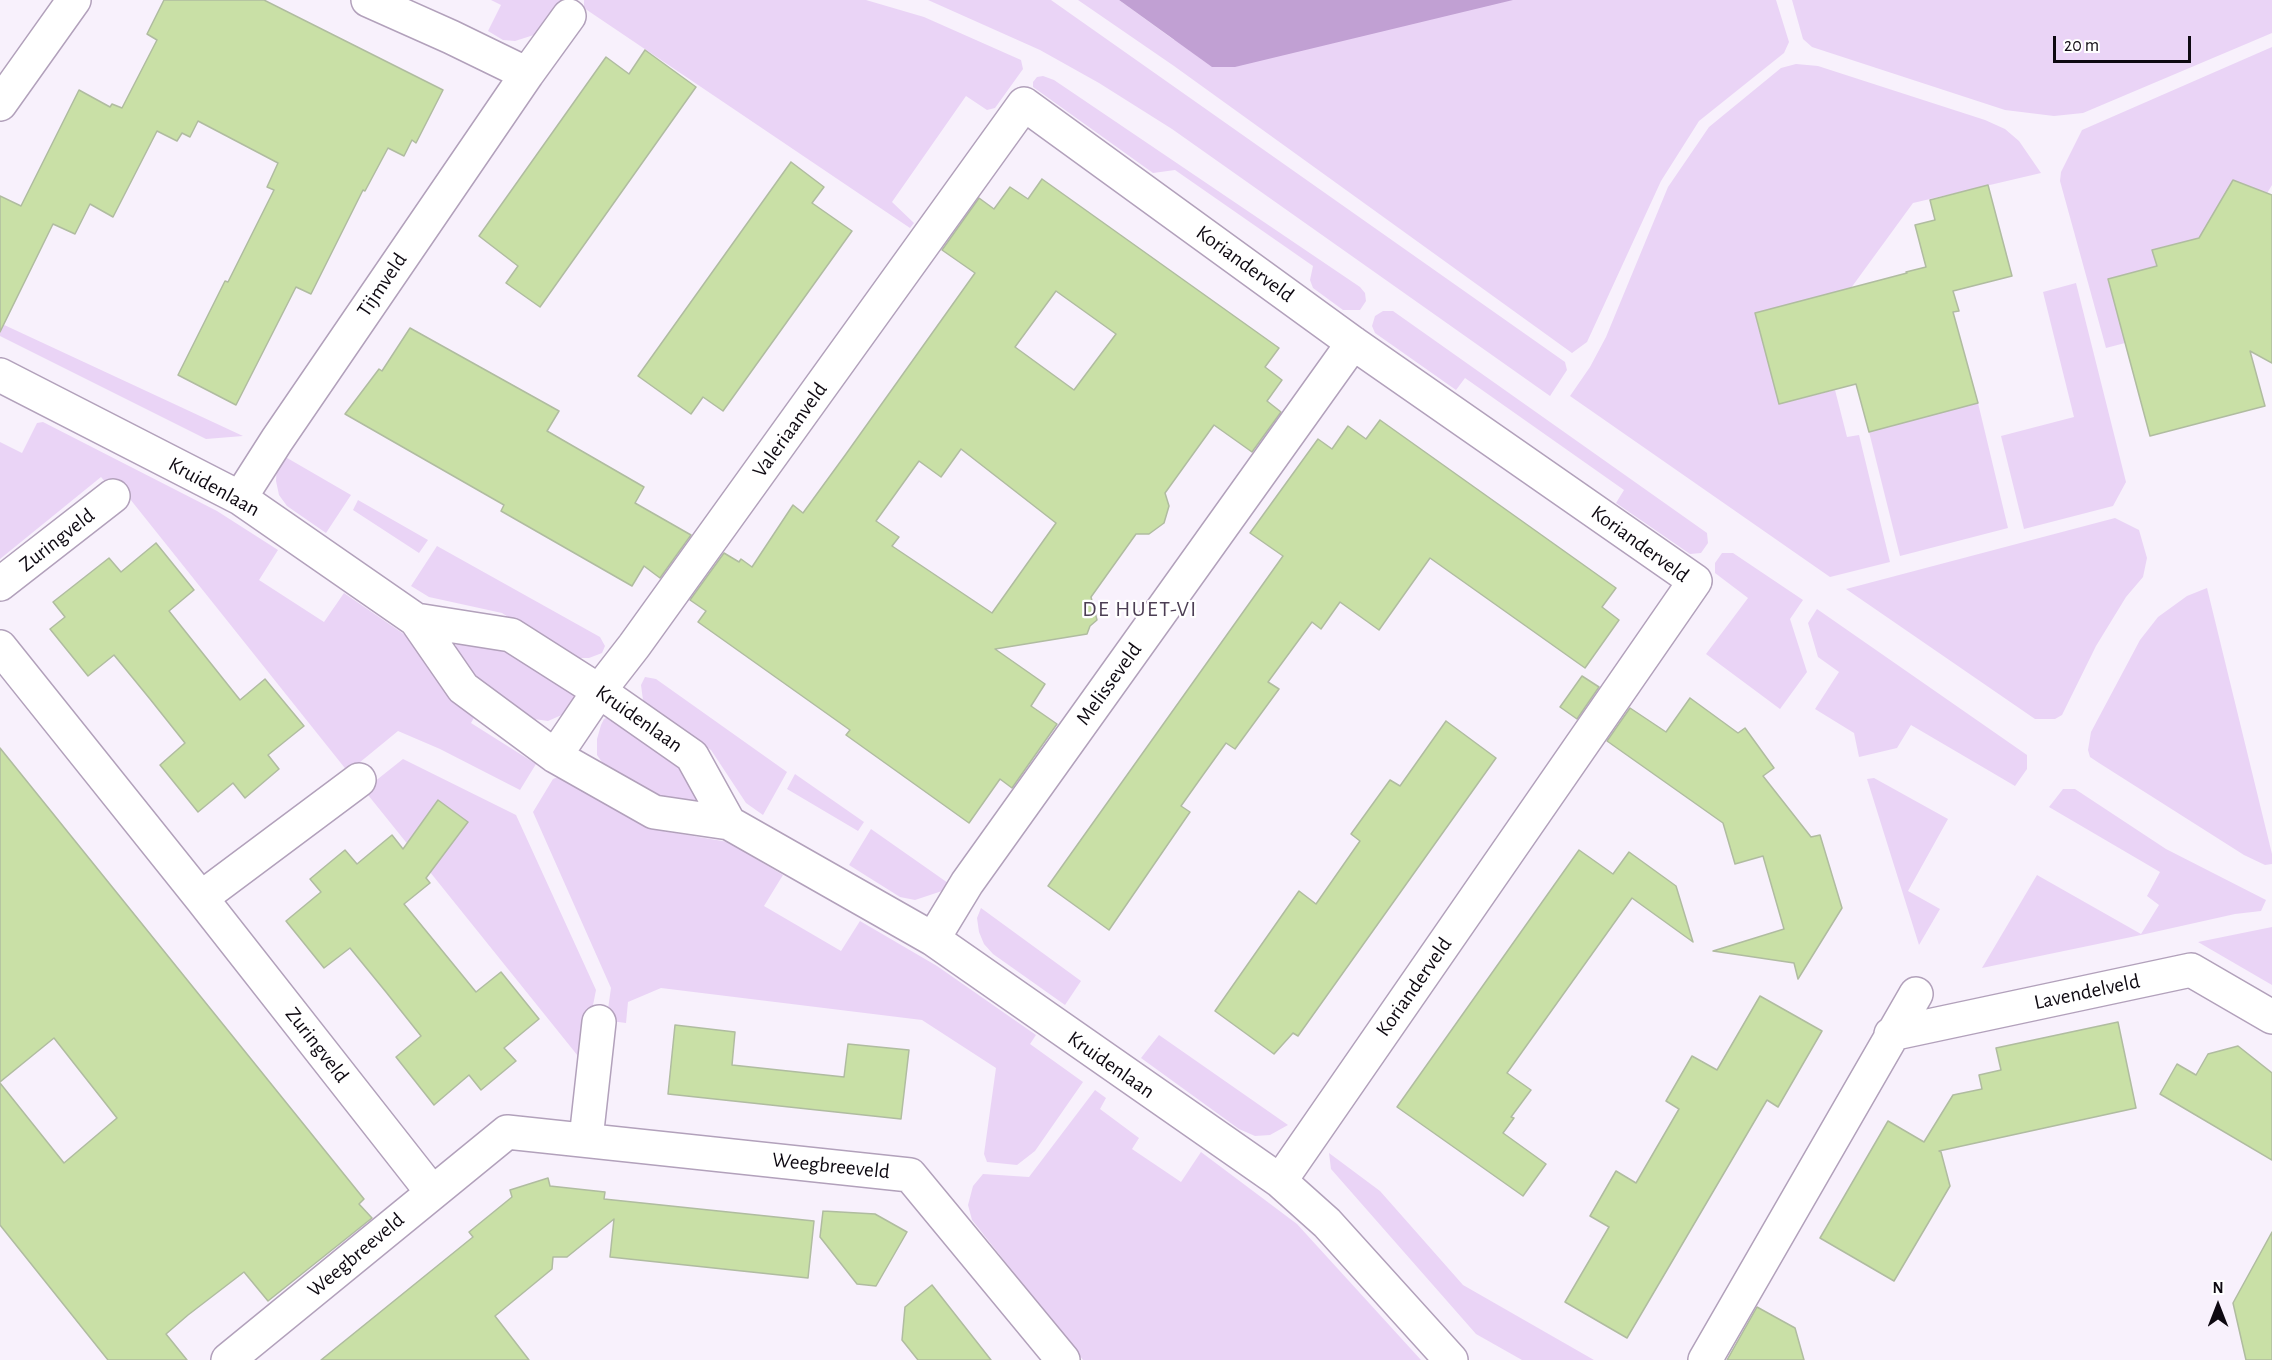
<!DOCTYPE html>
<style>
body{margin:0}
#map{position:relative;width:2272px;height:1360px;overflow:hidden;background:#f8f1fc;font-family:"Alegreya Sans",sans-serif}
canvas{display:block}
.north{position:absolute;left:2188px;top:1276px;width:60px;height:60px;-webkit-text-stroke:4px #fff;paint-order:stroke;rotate:0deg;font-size:16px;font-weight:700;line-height:24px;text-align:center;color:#0e0911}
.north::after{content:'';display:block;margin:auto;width:21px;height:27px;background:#0e0911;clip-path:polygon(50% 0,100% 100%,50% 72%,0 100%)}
.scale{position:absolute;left:2053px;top:36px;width:138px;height:27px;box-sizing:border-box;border:3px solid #0e0911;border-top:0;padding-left:8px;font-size:18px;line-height:21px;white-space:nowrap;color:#0e0911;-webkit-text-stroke:4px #fff;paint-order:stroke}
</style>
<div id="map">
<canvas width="2272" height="1360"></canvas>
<div class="north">N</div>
<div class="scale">20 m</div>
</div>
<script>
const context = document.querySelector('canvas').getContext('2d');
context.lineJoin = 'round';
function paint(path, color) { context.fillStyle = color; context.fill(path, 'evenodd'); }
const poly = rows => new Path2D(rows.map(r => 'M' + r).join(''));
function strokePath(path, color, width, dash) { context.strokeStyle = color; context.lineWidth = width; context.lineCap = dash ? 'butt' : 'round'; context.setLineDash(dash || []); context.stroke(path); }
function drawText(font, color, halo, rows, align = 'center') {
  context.font = font + ' "Alegreya Sans",sans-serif'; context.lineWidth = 4.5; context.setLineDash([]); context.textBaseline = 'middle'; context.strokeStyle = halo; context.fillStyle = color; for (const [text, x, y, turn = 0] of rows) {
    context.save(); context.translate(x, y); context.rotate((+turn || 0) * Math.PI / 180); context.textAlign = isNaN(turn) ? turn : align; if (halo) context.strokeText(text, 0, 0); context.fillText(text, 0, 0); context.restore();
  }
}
const green = poly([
 [491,0,564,0,540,33,515,41,503,40,488,31,501,5],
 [584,0,866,0,924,17,1021,60,1023,69,995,108,987,110,966,96,892,202,914,223,910,228,584,8],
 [928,0,1051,0,1565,362,1567,370,1550,396,1172,129,1099,83,1040,50],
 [1078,0,1119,0,1174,40,1511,0,1776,0,1789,42,1784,53,1699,121,1661,181,1587,342,1572,353,1174,66],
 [1792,0,2272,0,2272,33,2083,113,2054,116,2005,110,1812,47,1803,39],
 [2272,47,2272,185,2263,200,2234,183,2235,181,2233,180,2188,257,2170,245,2152,250,2157,266,2108,279,2125,343,2106,348,2060,181,2061,172,2082,130],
 [1796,64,1818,66,1985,120,2005,129,2019,141,2041,173,1913,203,1851,288,1755,314,1779,404,1835,390,1847,437,1859,435,1890,562,1830,577,1570,396,1590,367,1606,337,1668,187,1709,127,1781,68],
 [1043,76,1054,80,1360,287,1365,293,1366,301,1360,310,1343,310,1313,288,1310,280,1313,266,1175,170,1153,173,1033,87,1033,82,1037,77],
 [2076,283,2126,482,2113,506,2024,529,2001,436,2074,417,2043,292],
 [1383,311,1393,311,1707,533,1708,543,1701,553,1690,554,1616,503,1624,490,1465,378,1456,390,1375,333,1372,326,1375,316],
 [0,323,243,436,206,439,0,336],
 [1978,403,2008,528,1900,556,1869,432],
 [43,422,217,511,278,550,259,580,324,622,344,593,411,639,476,714,471,723,536,764,520,790,440,749,398,731,348,772,130,499,124,503,101,477,0,559,0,442,22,453,37,423],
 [282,455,351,495,326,533,287,506,279,495,276,481,277,466],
 [358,500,428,540,419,553,353,510],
 [2115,518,2139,530,2147,558,2143,577,2126,597,2096,646,2062,715,2055,719,2035,719,1846,589],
 [437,546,600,637,605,646,602,653,589,658,576,658,565,654,502,613,429,597,411,586],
 [1722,553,1733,553,1803,600,1790,619,1807,672,1780,709,1706,654,1748,598,1715,573,1715,563],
 [2207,588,2272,854,2272,864,2265,865,2244,855,2099,763,2090,757,2088,750,2091,732,2140,640,2158,617,2187,596],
 [1817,609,2027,755,2027,769,2015,786,1911,725,1897,748,1859,757,1854,733,1815,709,1839,672,1818,657,1808,623],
 [459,640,508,649,573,692,576,696,564,714,548,721,534,719,482,686,456,654,455,647],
 [645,677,656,679,787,772,763,815,746,803,711,750,650,710,643,700,641,685],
 [608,717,672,758,700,795,700,801,697,805,648,794,604,765,597,755,597,739,601,725,604,719],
 [403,759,516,815,596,990,582,1061,364,790],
 [568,773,658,830,728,842,783,875,764,906,841,951,860,921,937,966,1036,1035,1030,1044,1083,1082,1035,1151,1017,1165,987,1162,984,1154,996,1068,922,1020,661,988,628,1002,626,1023,611,1021,608,1009,611,988,533,812,553,779],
 [795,774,864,822,858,831,787,789],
 [1874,778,1948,819,1908,891,1940,909,1919,945,1867,779],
 [2063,789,2075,789,2166,849,2266,900,2261,911,2235,914,2141,935,1982,968,2037,875,2141,934,2159,905,2147,896,2160,872,2049,807],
 [871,829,948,883,942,891,915,900,900,897,849,865],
 [981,908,1081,981,1065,1005,993,954,984,944,979,932,977,918],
 [2272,927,2272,985,2198,942],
 [1159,1035,1288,1125,1270,1135,1255,1136,1239,1129,1141,1058],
 [1095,1090,1106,1098,1100,1109,1139,1138,1132,1149,1181,1182,1201,1152,1297,1224,1421,1360,1083,1360,972,1220,968,1205,973,1186,983,1174,1029,1177],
 [1329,1153,1380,1191,1463,1285,1594,1360,1522,1360,1476,1334,1331,1169]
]);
const water = poly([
 [1119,0,1513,0,1235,67,1212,67]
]);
const building = poly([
 [164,0,264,0,443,90,416,143,412,140,404,156,388,148,365,191,363,190,311,294,296,287,236,405,178,375,225,281,228,282,274,190,267,187,278,163,198,121,190,137,182,133,177,141,157,131,113,217,90,204,75,234,53,224,0,332,0,196,21,206,79,90,110,107,112,104,122,108,157,40,147,34,164,0],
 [645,50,696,87,540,307,506,283,518,266,479,236,606,57,629,74,645,50],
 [791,162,824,187,812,203,852,231,723,411,703,397,691,414,638,376,791,162],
 [1042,179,1279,348,1265,367,1282,380,1267,401,1281,412,1252,452,1214,425,1165,493,1169,506,1164,523,1149,534,1136,534,1091,597,1097,620,1090,626,1087,634,995,649,1045,684,1031,706,1057,724,1012,788,1000,779,969,823,846,735,850,730,698,622,706,611,690,600,724,553,739,562,741,559,752,567,793,505,803,513,846,454,975,273,942,250,979,198,994,209,1010,187,1028,199,1042,179],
 [1056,291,1116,334,1074,390,1015,347,1056,291],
 [961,449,1056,523,992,613,892,546,899,537,876,521,919,461,941,477,961,449],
 [2233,180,2272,195,2272,363,2250,351,2265,406,2150,436,2108,279,2157,266,2152,250,2199,238,2233,180],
 [1988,185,2012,276,1953,291,1959,311,1953,312,1978,403,1869,432,1856,384,1779,404,1755,313,1907,273,1906,272,1926,267,1915,225,1935,220,1930,200,1988,185],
 [410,328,559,411,547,431,644,487,635,503,691,535,660,578,644,566,632,586,501,511,504,505,345,414,379,369,382,371,410,328],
 [1380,420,1616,588,1602,607,1619,620,1585,668,1430,558,1379,630,1340,602,1321,629,1312,622,1268,682,1279,689,1235,749,1226,743,1203,775,1181,806,1190,812,1109,930,1048,886,1283,556,1250,533,1318,439,1332,449,1348,426,1366,439,1380,420],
 [156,543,194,590,169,611,240,700,265,679,304,726,268,755,279,769,245,798,233,783,198,812,160,765,185,743,150,699,114,655,88,676,50,629,65,617,53,602,109,558,121,572,156,543],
 [1582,676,1599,687,1577,719,1560,707,1582,676],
 [1690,698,1738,733,1745,728,1774,768,1763,776,1811,837,1820,835,1842,908,1798,979,1794,963,1713,951,1784,929,1763,856,1735,864,1723,823,1607,741,1630,708,1666,732,1690,698],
 [1446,721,1496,758,1298,1036,1293,1033,1274,1054,1215,1011,1299,891,1316,904,1360,841,1351,834,1390,780,1400,786,1446,721],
 [0,748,364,1199,359,1204,372,1218,268,1301,244,1272,188,1315,166,1334,187,1360,108,1360,0,1225,0,1083,64,1163,117,1118,54,1038,0,1082,0,748],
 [438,800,468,822,426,878,430,883,404,904,476,992,501,972,539,1019,504,1048,516,1061,481,1090,469,1075,434,1105,396,1057,421,1036,386,992,350,948,324,968,286,921,321,892,310,879,328,864,345,850,357,864,392,835,403,849,438,800],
 [1579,850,1613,874,1629,852,1676,886,1693,942,1632,898,1507,1073,1531,1090,1511,1117,1514,1118,1503,1133,1546,1164,1523,1196,1397,1107,1579,850],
 [1760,996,1822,1031,1778,1107,1767,1100,1627,1338,1565,1302,1609,1227,1590,1216,1616,1171,1636,1183,1679,1109,1666,1101,1692,1056,1717,1070,1760,996],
 [2118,1022,2136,1108,1939,1151,1941,1152,1950,1186,1894,1281,1820,1238,1888,1121,1924,1142,1953,1095,1982,1089,1979,1075,2001,1070,1996,1048,2118,1022],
 [675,1025,735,1032,732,1065,844,1077,848,1044,909,1050,901,1119,668,1094,675,1025],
 [2238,1046,2272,1073,2272,1160,2160,1094,2177,1064,2196,1075,2208,1054,2238,1046],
 [548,1178,550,1186,605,1192,604,1199,814,1221,808,1278,610,1257,614,1219,567,1257,553,1257,552,1269,495,1316,529,1360,321,1360,473,1237,469,1232,512,1197,510,1190,548,1178],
 [823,1211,875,1214,907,1232,876,1286,857,1284,820,1237,823,1211],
 [2272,1232,2272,1360,2246,1360,2233,1303,2272,1232],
 [932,1285,954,1313,991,1360,918,1360,902,1340,905,1307,932,1285],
 [1757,1307,1795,1328,1804,1360,1727,1360,1757,1307]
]);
const street = poly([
 [527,74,569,16],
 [0,104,74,0],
 [0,375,240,498,416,620,463,688,555,756,654,812,729,823,933,939,1280,1181,1327,1223,1451,1360],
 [240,498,277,440,527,74,451,37,368,0],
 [0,584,113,496],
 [416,620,511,635,599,691,692,756,729,823],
 [0,647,201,898,432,1192],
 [555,756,599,691,634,646,1024,104,1353,343,1695,581,1280,1181],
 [201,898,359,780],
 [933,939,967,883,1353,343],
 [1891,1034,2191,970,2272,1017],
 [586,1139,599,1022],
 [228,1360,507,1132,910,1175,1063,1360],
 [1705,1360,1916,994]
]);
const streetNames = [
 ["Korianderveld",1245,264,36],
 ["Tijmveld",382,285,-56],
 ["Valeriaanveld",790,430,-54],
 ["Kruidenlaan",214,487,29],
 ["Zuringveld",57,540,-38],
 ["Korianderveld",1640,544,36],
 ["Melisseveld",1109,684,-54],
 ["Kruidenlaan",639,719,35],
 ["Korianderveld",1414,987,-55],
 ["Lavendelveld",2087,992,-12],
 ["Zuringveld",317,1045,52],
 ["Kruidenlaan",1111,1065,35],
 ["Weegbreeveld",831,1166,6],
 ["Weegbreeveld",356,1255,-40]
];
const neighbourhoodNames = [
 ["DE HUET-VI",1140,609]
];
paint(green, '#ead4f6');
paint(water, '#c1a0d3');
paint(building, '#c9e0a6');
strokePath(building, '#b0bca0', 1.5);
strokePath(street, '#b2a1bb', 36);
strokePath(street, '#fff', 33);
drawText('21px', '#0e0911', '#fff', streetNames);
context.letterSpacing = '1.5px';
drawText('22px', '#4c3e54', '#fff', neighbourhoodNames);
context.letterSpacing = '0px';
</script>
